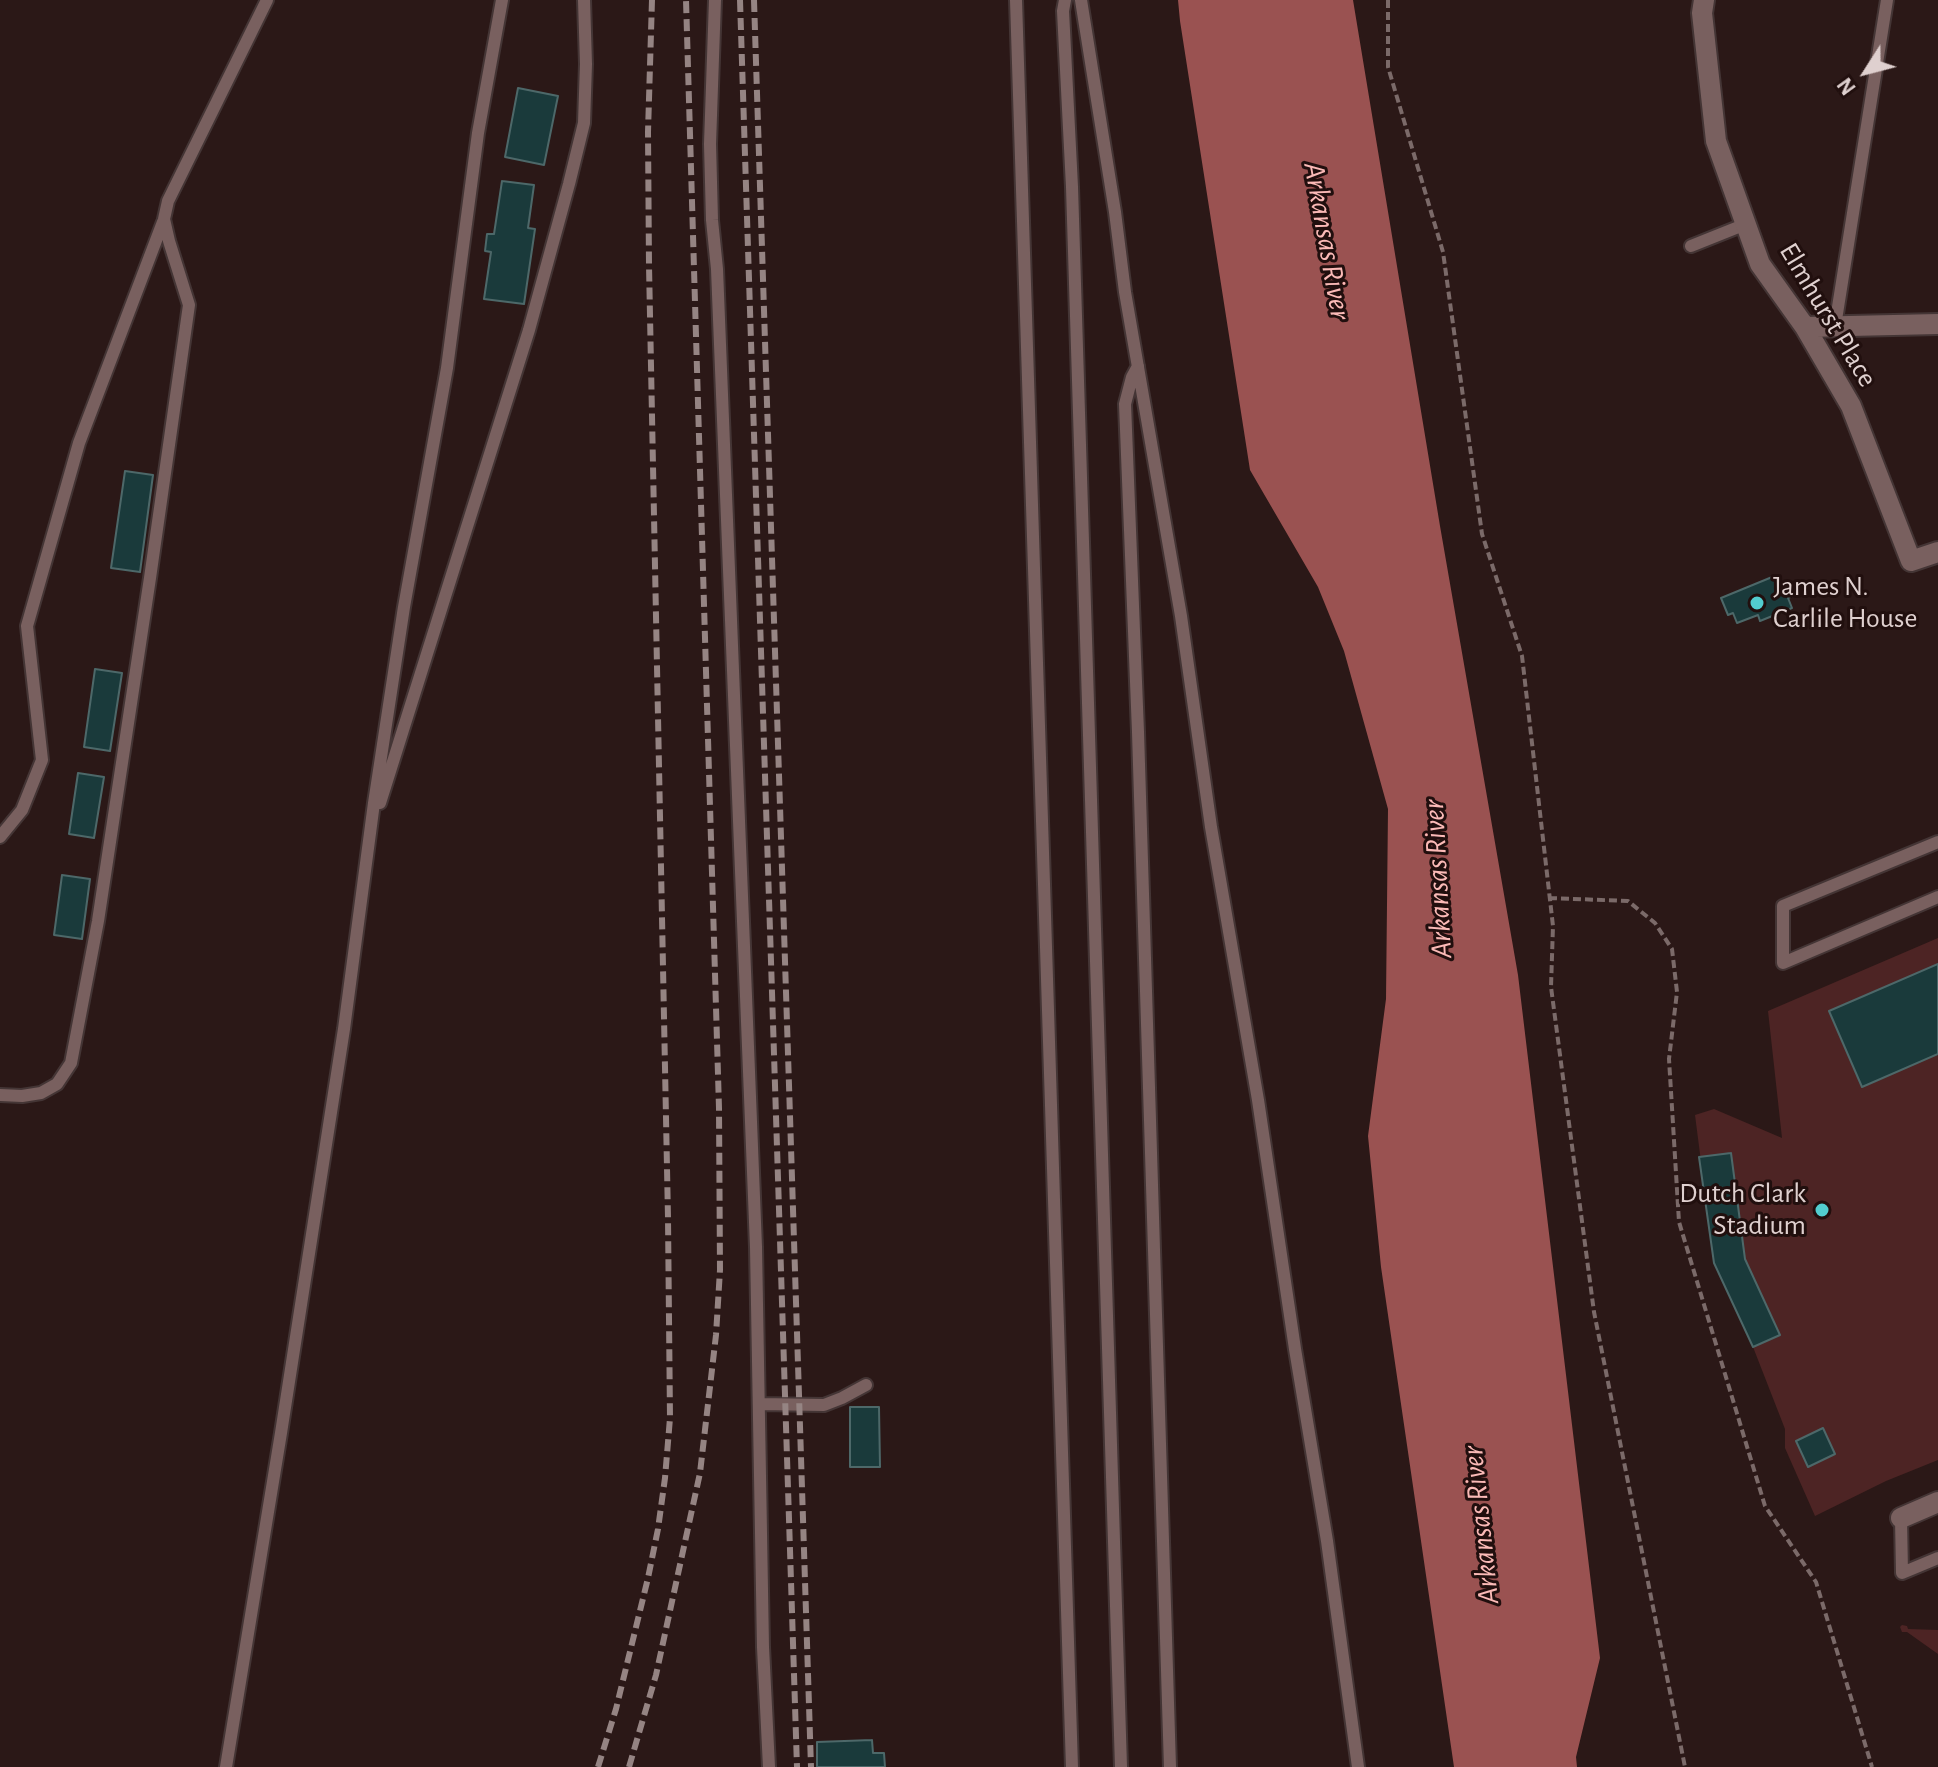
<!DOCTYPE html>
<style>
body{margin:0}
#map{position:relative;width:1938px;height:1767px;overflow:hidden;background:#2b1817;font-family:"Alegreya Sans",sans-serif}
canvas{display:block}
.north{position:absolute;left:1826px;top:32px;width:80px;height:80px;-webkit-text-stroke:6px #210f0e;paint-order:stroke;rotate:234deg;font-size:22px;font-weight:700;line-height:32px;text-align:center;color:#dfd0cf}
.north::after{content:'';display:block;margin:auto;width:28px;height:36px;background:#dfd0cf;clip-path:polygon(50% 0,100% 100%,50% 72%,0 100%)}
</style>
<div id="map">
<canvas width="1938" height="1767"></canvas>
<div class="north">N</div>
</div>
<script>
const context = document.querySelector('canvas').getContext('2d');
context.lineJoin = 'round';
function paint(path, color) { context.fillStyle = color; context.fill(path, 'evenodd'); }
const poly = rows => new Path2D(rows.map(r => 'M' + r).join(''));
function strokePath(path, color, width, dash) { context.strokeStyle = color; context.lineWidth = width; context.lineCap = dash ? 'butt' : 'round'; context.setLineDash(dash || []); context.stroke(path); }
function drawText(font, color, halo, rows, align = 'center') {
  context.font = font + ' "Alegreya Sans",sans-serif'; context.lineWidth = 6; context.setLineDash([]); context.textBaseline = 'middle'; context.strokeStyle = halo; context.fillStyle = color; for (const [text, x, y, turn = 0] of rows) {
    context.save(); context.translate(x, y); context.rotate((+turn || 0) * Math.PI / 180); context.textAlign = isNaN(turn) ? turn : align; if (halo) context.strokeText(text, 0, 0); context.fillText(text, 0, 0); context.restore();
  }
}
const green = poly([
 [1938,938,1938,1460,1886,1481,1815,1516,1785,1448,1785,1429,1753,1347,1714,1263,1695,1115,1714,1109,1782,1138,1768,1011],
 [1902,1625,1907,1626,1908,1629,1938,1630,1938,1654,1907,1632,1902,1632,1900,1627]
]);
const water = poly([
 [1178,0,1353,0,1440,526,1518,975,1600,1658,1576,1757,1577,1767,1454,1767,1381,1267,1368,1136,1386,999,1388,809,1344,651,1318,587,1250,470,1180,21]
]);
const building = poly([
 [518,88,558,96,544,165,505,157,518,88],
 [502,181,534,185,528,228,535,229,524,304,484,299,491,252,485,251,487,234,494,234,502,181],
 [125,471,153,475,140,572,111,568,125,471],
 [1777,575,1783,590,1791,587,1795,595,1788,598,1792,608,1760,621,1758,615,1737,623,1733,613,1728,615,1721,598,1777,575],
 [95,669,122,673,110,751,84,747,95,669],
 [78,773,104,777,94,838,69,834,78,773],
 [62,875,90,879,82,939,54,935,62,875],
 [1938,964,1938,1054,1862,1087,1829,1011,1938,964],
 [1731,1153,1745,1259,1780,1335,1753,1347,1714,1263,1699,1157,1731,1153],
 [850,1407,879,1407,880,1467,850,1467,850,1407],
 [1823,1428,1835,1454,1808,1467,1796,1441,1823,1428],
 [872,1740,873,1753,884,1753,885,1767,817,1767,817,1742,872,1740]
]);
const path = poly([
 [1388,0,1388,67,1443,252,1482,534,1522,656,1553,926,1551,987,1594,1312,1685,1767],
 [1549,898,1628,901,1655,923,1672,949,1677,992,1669,1059,1679,1222,1765,1506,1816,1582,1872,1767]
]);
const service = poly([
 [715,0,710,144,712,220,717,269,756,1247,763,1647,769,1767],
 [1016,0,1072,1767],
 [1065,0,1063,11,1072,187,1121,1767],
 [1081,0,1115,212,1125,292,1181,616,1211,827,1258,1100,1295,1349,1327,1541,1358,1767],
 [1691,246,1746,224],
 [1835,326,1887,0],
 [1138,366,1132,377,1125,404,1138,732,1170,1767],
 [380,803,529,330,569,184,584,123,586,64,584,0],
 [0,837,22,810,42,760,27,626,79,443,163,222],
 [1938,842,1783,906,1783,963,1938,897],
 [0,1095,22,1096,41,1093,57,1084,71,1063,98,921,150,578,189,305,169,241,164,219,168,201,267,0],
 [759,1404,824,1405,842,1398,866,1385],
 [1901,1518,1902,1573,1938,1558],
 [226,1767,281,1433,344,1029,374,803,404,607,447,368,478,133,502,0]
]);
const minor = poly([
 [1704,0,1702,13,1716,141,1760,264,1805,327,1851,406,1911,561,1938,552],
 [1805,327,1938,324],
 [1901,1518,1938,1502]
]);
const rail = poly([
 [740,0,797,1767],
 [754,0,811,1767],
 [598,1767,616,1709,648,1578,658,1529,665,1478,670,1418,668,1218,649,265,648,132,652,0],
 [629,1767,656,1675,700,1473,716,1335,720,1270,719,1108,686,0]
]);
const markers = [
 [1757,603,8,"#52cdcf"],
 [1822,1210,8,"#52cdcf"]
];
const streetNames = [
 ["Elmhurst Place",1828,315,59]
];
const poiNames = [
 ["James N.",1773,587],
 ["Carlile House",1773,619],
 ["Dutch Clark",1806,1194,"right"],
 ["Stadium",1806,1226,"right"]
];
const waterNames = [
 ["Arkansas River",1327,241,80],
 ["Arkansas River",1438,879,-93],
 ["Arkansas River",1481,1525,-96]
];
paint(green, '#4d2424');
paint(water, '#9a5251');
paint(building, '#1a3a3b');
strokePath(building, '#4d6869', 2);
strokePath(service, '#443535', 16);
strokePath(minor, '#443535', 24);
strokePath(path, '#7b6a69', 4, [8, 4]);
strokePath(service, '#79605f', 12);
strokePath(minor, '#79605f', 20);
strokePath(rail, '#958483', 6, [12, 6]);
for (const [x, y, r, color] of markers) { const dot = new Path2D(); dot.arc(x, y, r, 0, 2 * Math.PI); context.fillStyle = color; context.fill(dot); strokePath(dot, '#210f0e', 3); }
drawText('28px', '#dfd0cf', '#210f0e', streetNames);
drawText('28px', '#dfd0cf', '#210f0e', poiNames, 'left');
drawText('italic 30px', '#fbbab7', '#210f0e', waterNames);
</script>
